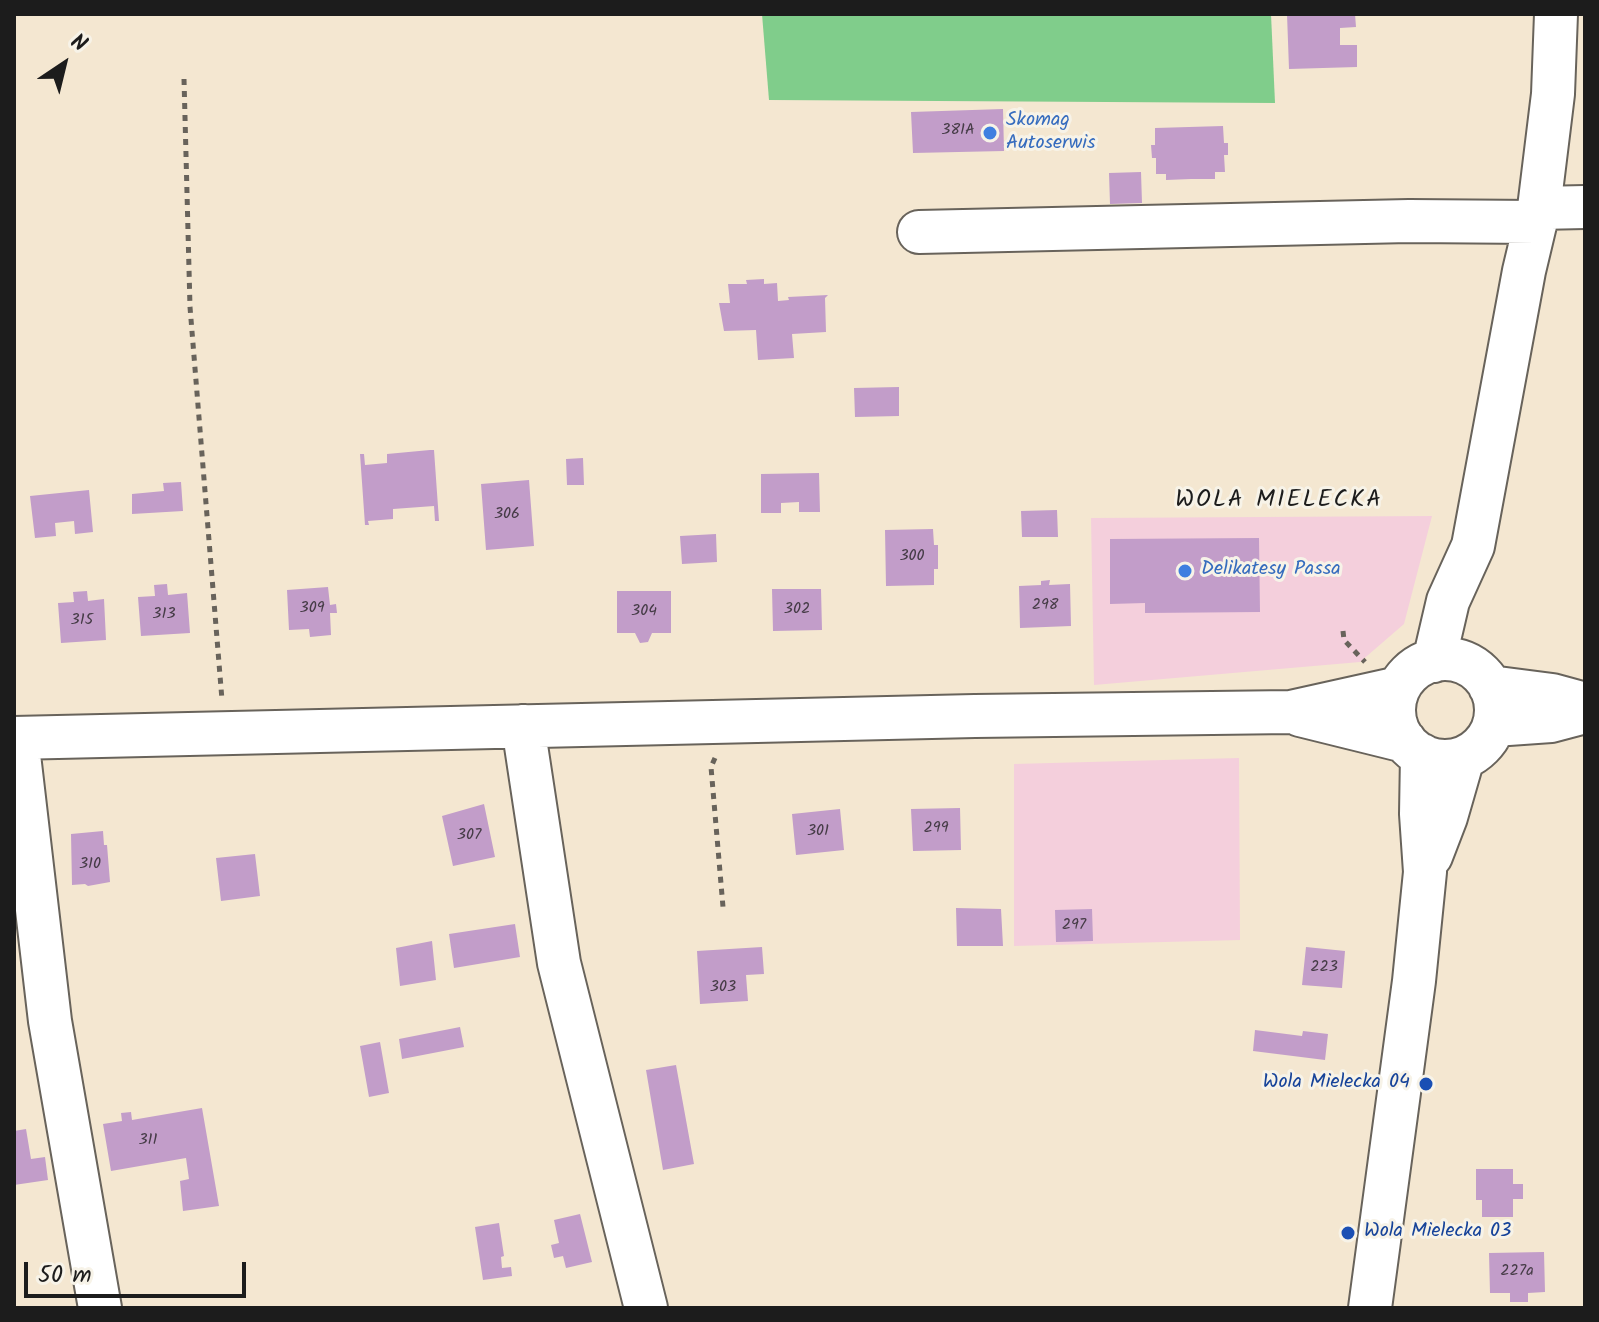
<!DOCTYPE html>
<style>
body{margin:0}
#map{position:relative;width:1599px;height:1322px;overflow:hidden;background:#f4e7d1;font-family:Kalam,sans-serif}
canvas{display:block}
.frame{position:absolute;inset:0;border:16px solid #1c1c1c;pointer-events:none}
.north{position:absolute;left:24px;top:24px;width:80px;height:80px;-webkit-text-stroke:6px #f7f3e8;paint-order:stroke;rotate:35deg;font-size:22px;font-weight:700;line-height:32px;text-align:center;color:#1c1c1c}
.north::after{content:'';display:block;margin:auto;width:28px;height:36px;background:#1c1c1c;clip-path:polygon(50% 0,100% 100%,50% 72%,0 100%)}
.scale{position:absolute;left:24px;top:1262px;width:222px;height:36px;box-sizing:border-box;border:4px solid #1c1c1c;border-top:0;padding-left:10px;font-size:24px;line-height:28px;white-space:nowrap;color:#1c1c1c;-webkit-text-stroke:6px #f7f3e8;paint-order:stroke}
</style>
<div id="map">
<canvas width="1599" height="1322"></canvas>
<div class="frame"></div>
<div class="north">N</div>
<div class="scale">50 m</div>
</div>
<script>
const context = document.querySelector('canvas').getContext('2d');
context.lineJoin = 'round';
function paint(path, color) { context.fillStyle = color; context.fill(path, 'evenodd'); }
const poly = rows => new Path2D(rows.map(r => 'M' + r).join(''));
function strokePath(path, color, width, dash) { context.strokeStyle = color; context.lineWidth = width; context.lineCap = dash ? 'butt' : 'round'; context.setLineDash(dash || []); context.stroke(path); }
function drawText(font, color, halo, rows, align = 'center') {
  context.font = font + ' Kalam,sans-serif'; context.lineWidth = 6; context.setLineDash([]); context.textBaseline = 'middle'; context.strokeStyle = halo; context.fillStyle = color; for (const [text, x, y, turn = 0] of rows) {
    context.save(); context.translate(x, y); context.rotate((+turn || 0) * Math.PI / 180); context.textAlign = isNaN(turn) ? turn : align; if (halo) context.strokeText(text, 0, 0); context.fillText(text, 0, 0); context.restore();
  }
}
const built = poly([
 [1432,516,1404,624,1360,662,1094,685,1091,518],
 [1239,758,1240,940,1014,946,1014,764]
]);
const green = poly([
 [762,14,1271,14,1275,103,769,100]
]);
const building = poly([
 [1287,14,1355,14,1356,27,1340,28,1340,45,1357,45,1357,67,1289,69],
 [1003,109,1004,151,913,153,911,112],
 [1223,126,1224,143,1228,143,1228,155,1224,155,1225,172,1215,172,1215,179,1191,179,1166,180,1166,174,1156,174,1156,158,1152,158,1151,145,1155,145,1155,128],
 [1141,172,1142,203,1110,204,1109,173],
 [764,279,764,284,777,283,778,301,789,300,788,297,828,295,825,298,826,332,792,334,794,358,758,360,756,330,724,331,719,303,730,303,728,284,747,284,746,280],
 [899,387,899,416,855,417,854,388],
 [430,450,434,450,439,521,435,521,434,506,393,509,393,519,368,521,369,525,365,525,360,454,364,454,365,465,387,463,387,454],
 [583,458,584,485,567,485,566,459],
 [819,473,820,512,799,512,799,502,781,503,781,513,761,513,761,474],
 [529,480,534,546,486,550,481,484],
 [181,482,183,511,132,514,132,494,164,491,163,483],
 [89,490,93,532,75,534,74,521,55,523,56,536,35,538,30,496],
 [1057,510,1058,537,1022,537,1021,511],
 [933,529,934,545,938,545,938,569,934,569,934,585,886,586,885,530],
 [716,534,717,562,682,564,680,536],
 [1259,538,1260,612,1145,613,1145,603,1110,604,1110,539],
 [1050,580,1049,585,1070,584,1071,626,1020,628,1019,586,1041,585,1041,581],
 [167,584,168,595,187,593,190,633,141,636,138,597,155,596,154,585],
 [328,587,330,605,336,604,337,613,330,613,331,635,310,637,309,629,289,630,287,590],
 [772,589,821,589,822,630,773,631],
 [87,591,88,601,104,599,106,640,61,643,58,603,74,602,73,592],
 [617,591,671,591,671,633,652,633,648,642,640,643,635,633,617,633],
 [484,804,495,857,453,866,442,816],
 [960,808,961,850,913,851,911,809],
 [840,809,844,850,796,855,792,814],
 [103,831,104,845,107,845,110,882,88,886,85,884,72,885,71,834],
 [255,854,260,896,221,901,216,858],
 [956,908,1001,909,1003,946,957,946],
 [1092,909,1093,941,1056,942,1055,910],
 [515,924,520,957,454,968,449,934],
 [432,941,436,980,400,986,396,948],
 [762,947,764,974,746,975,748,1001,700,1004,697,951],
 [1306,947,1345,951,1342,988,1302,985],
 [460,1027,464,1047,402,1059,399,1039],
 [1255,1030,1302,1036,1303,1031,1328,1034,1325,1060,1253,1051],
 [380,1042,389,1093,369,1097,360,1046],
 [676,1065,694,1164,663,1170,646,1070],
 [202,1108,219,1206,183,1211,180,1181,189,1179,186,1158,111,1171,103,1124,122,1121,121,1113,131,1112,132,1120],
 [26,1129,31,1159,45,1157,48,1180,14,1185,14,1131],
 [1476,1169,1513,1169,1513,1184,1523,1184,1523,1199,1513,1199,1513,1217,1482,1217,1482,1200,1476,1200],
 [580,1214,592,1262,566,1268,563,1256,554,1258,551,1245,559,1243,554,1220],
 [499,1223,504,1256,501,1257,502,1268,511,1267,512,1276,483,1280,475,1227],
 [1544,1252,1545,1292,1528,1293,1528,1302,1510,1302,1510,1293,1490,1293,1489,1253]
]);
const path = poly([
 [184,79,190,307,222,700],
 [1343,631,1344,640,1365,662],
 [715,758,711,767,723,907]
]);
const minor = poly([
 [1539,208,1585,207],
 [919,232,1409,221,1536,222],
 '1394 710a51 51 0 1 1 102 0a51 51 0 1 1-102 0Z',
 [1434,661,1448,601,1473,546,1524,271,1539,208,1553,94,1556,14],
 [1490,687,1552,695,1585,704],
 [1300,715,1405,741],
 [1494,725,1551,721,1585,712],
 [523,726,559,963,646,1308],
 [14,738,975,716,1291,712,1399,688],
 [17,738,50,1021,100,1308],
 [1431,856,1446,817,1463,758],
 [1370,1308,1414,981,1425,872,1421,814,1422,755]
]);
const markers = [
 [990,133,8,"#3f7fe0"],
 [1185,571,8,"#3f7fe0"],
 [1426,1084,8,"#1a4fb4"],
 [1348,1233,8,"#1a4fb4"]
];
const numberNames = [
 ["381A",958,131],
 ["306",507,515],
 ["300",912,557],
 ["298",1045,606],
 ["309",312,609],
 ["302",797,610],
 ["304",644,612],
 ["313",164,615],
 ["315",82,621],
 ["299",936,829],
 ["301",818,832],
 ["307",469,836],
 ["310",90,865],
 ["297",1074,926],
 ["223",1324,968],
 ["303",723,988],
 ["311",148,1141],
 ["227a",1517,1272]
];
const shopNames = [
 ["Skomag",1006,122],
 ["Autoserwis",1006,145],
 ["Delikatesy Passa",1201,571]
];
const transitNames = [
 ["Wola Mielecka 04",1410,1084],
 ["Wola Mielecka 03",1364,1233,"left"]
];
const quarterNames = [
 ["WOLA MIELECKA",1279,502]
];
paint(built, '#f4cfdc');
paint(green, '#80cd8b');
paint(building, '#c29dc9');
strokePath(minor, '#68635b', 46);
strokePath(path, '#68635b', 5, [6, 6]);
strokePath(minor, '#fff', 42);
for (const [x, y, r, color] of markers) { const dot = new Path2D(); dot.arc(x, y, r, 0, 2 * Math.PI); context.fillStyle = color; context.fill(dot); strokePath(dot, '#f7f3e8', 3); }
drawText('16px', '#463c47', null, numberNames);
drawText('20px', '#366cbe', '#f7f3e8', shopNames, 'left');
drawText('20px', '#164399', '#f7f3e8', transitNames, 'right');
context.letterSpacing = '2px';
drawText('24px', '#1c1c1c', '#f7f3e8', quarterNames);
context.letterSpacing = '0px';
</script>
